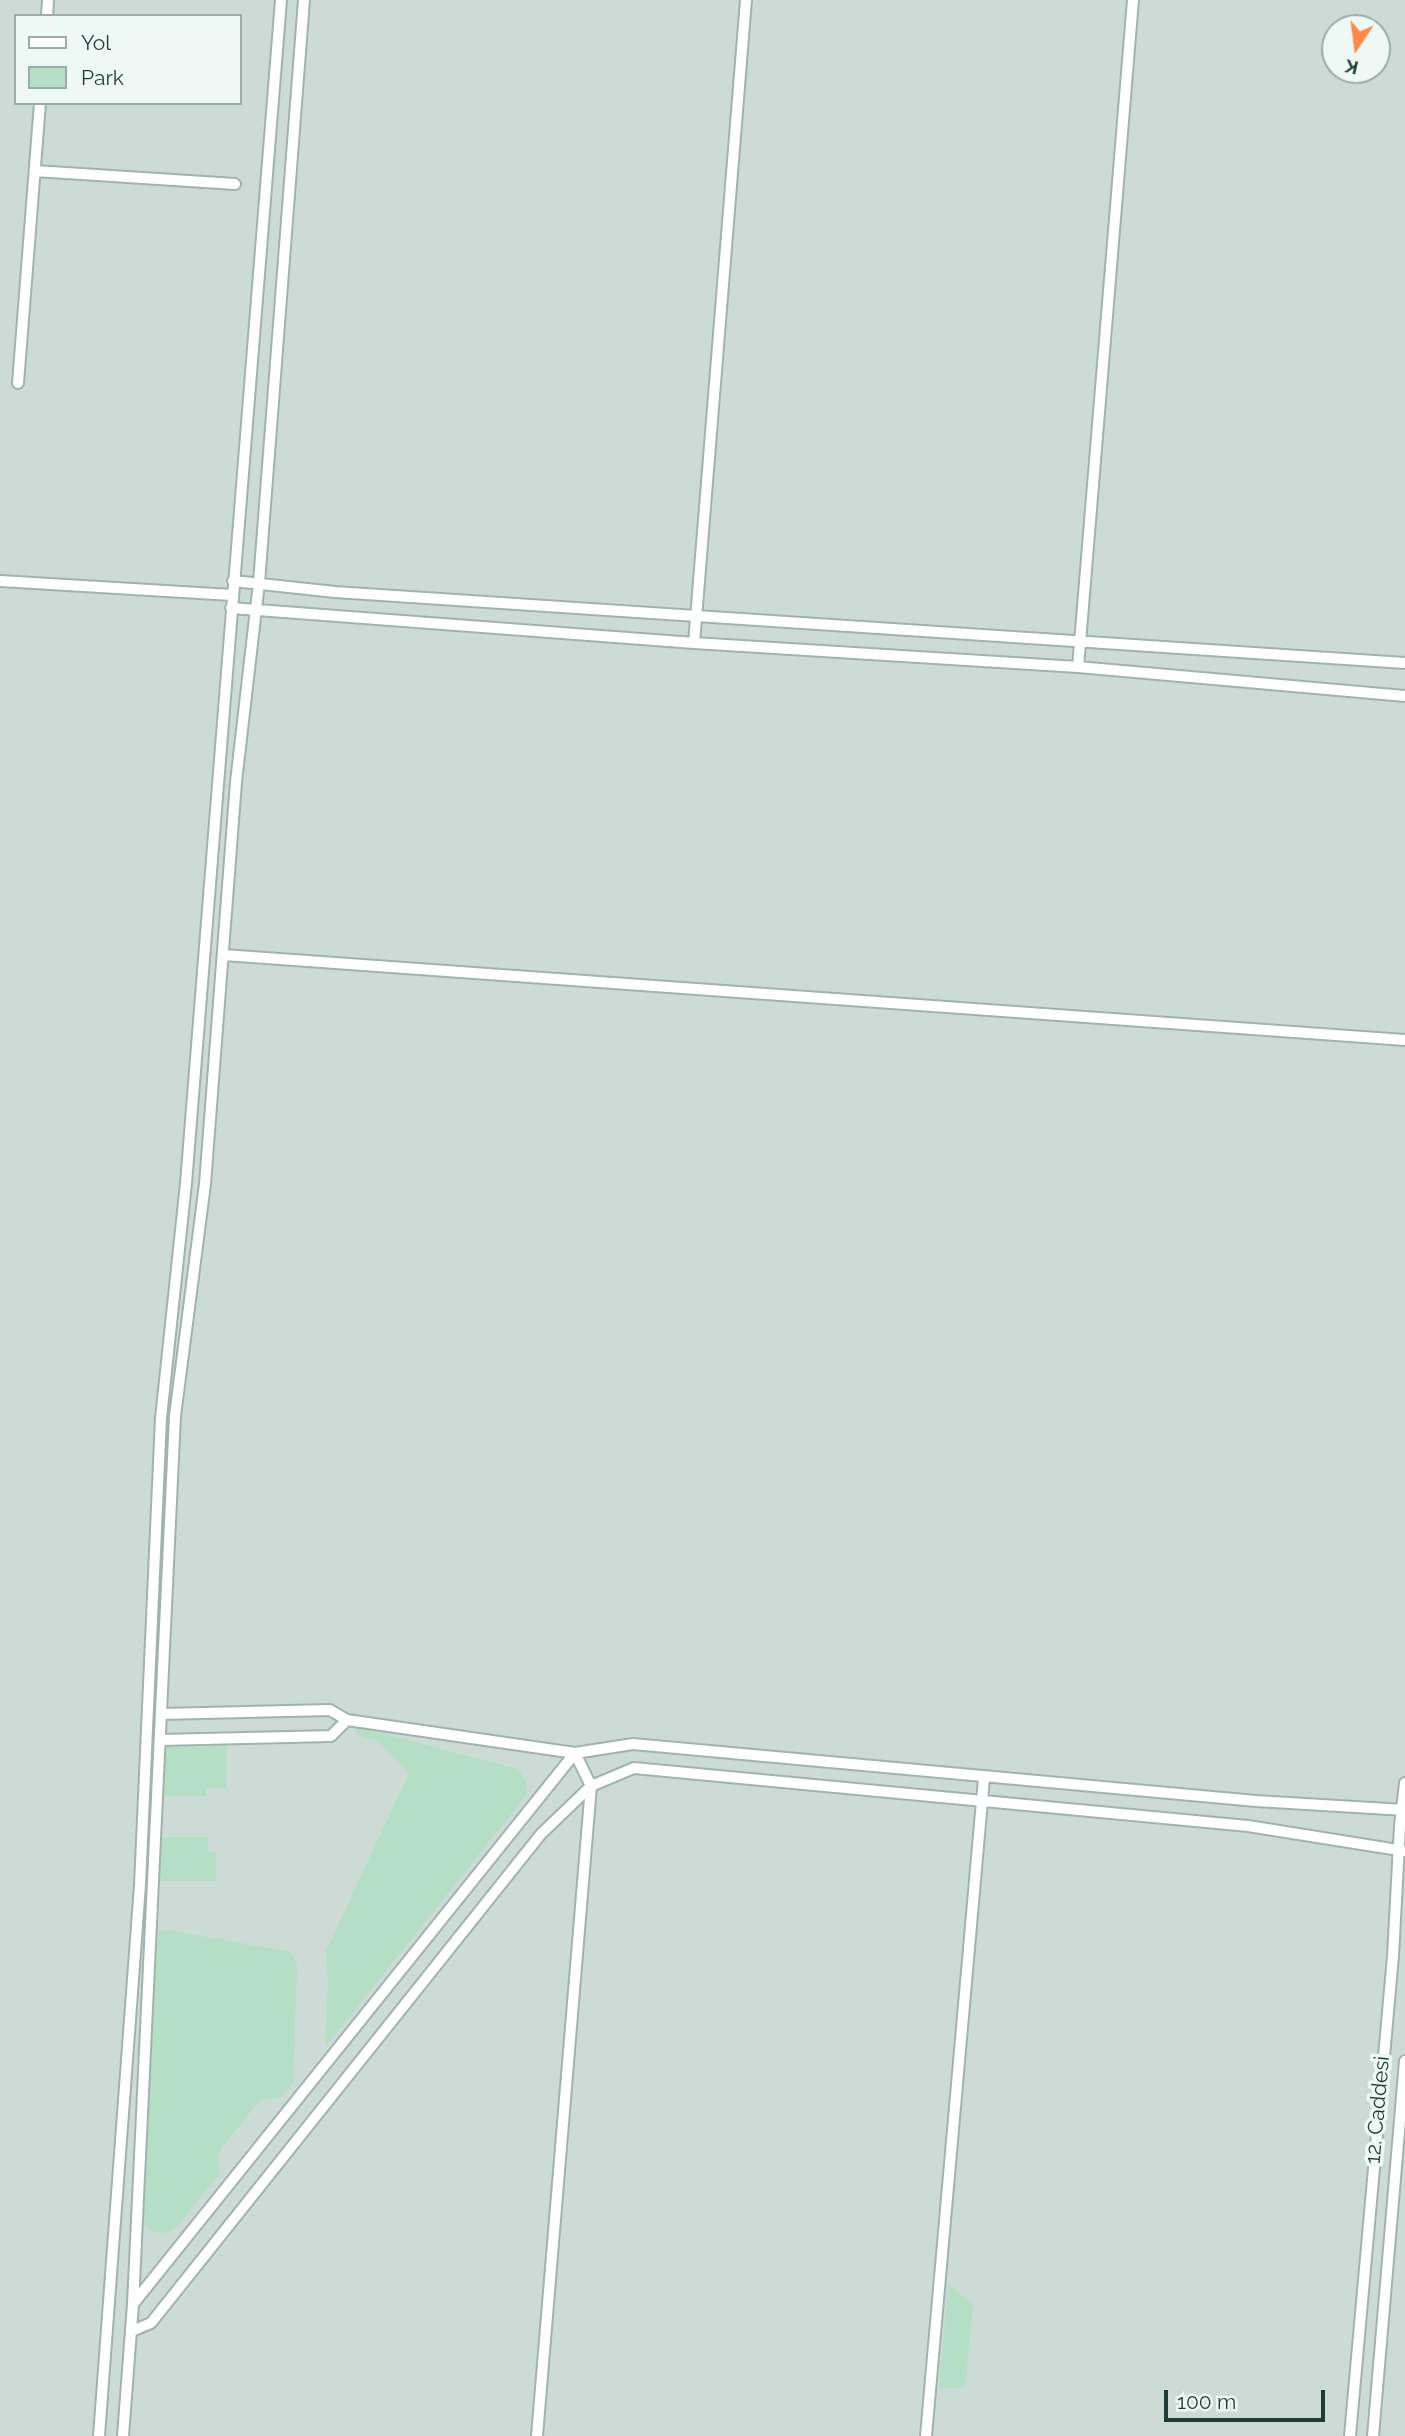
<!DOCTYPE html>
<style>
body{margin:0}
#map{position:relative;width:1405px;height:2436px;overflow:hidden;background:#deebe7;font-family:Raleway,sans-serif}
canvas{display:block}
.legend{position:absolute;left:14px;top:14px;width:228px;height:91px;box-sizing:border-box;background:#eef8f4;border:2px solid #9bada9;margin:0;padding:9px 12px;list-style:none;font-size:21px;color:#1e3d38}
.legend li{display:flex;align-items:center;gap:14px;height:35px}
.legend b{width:35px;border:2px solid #9bada9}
.north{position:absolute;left:1321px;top:14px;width:70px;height:70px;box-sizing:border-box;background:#eef8f4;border:2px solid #9bada9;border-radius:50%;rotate:193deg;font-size:19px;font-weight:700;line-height:28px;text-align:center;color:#1e3d38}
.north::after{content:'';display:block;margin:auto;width:24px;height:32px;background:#ff8948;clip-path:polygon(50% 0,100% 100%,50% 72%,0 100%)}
.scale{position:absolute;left:1164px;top:2390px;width:161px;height:32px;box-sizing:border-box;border:4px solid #1e3d38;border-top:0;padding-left:9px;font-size:21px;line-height:24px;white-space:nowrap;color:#1e3d38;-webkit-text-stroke:5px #eef8f4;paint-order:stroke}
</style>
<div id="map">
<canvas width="1405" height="2436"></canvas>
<ul class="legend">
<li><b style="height:9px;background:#fff"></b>Yol</li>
<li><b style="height:19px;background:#b4dfc4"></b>Park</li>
</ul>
<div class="north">K</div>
<div class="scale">100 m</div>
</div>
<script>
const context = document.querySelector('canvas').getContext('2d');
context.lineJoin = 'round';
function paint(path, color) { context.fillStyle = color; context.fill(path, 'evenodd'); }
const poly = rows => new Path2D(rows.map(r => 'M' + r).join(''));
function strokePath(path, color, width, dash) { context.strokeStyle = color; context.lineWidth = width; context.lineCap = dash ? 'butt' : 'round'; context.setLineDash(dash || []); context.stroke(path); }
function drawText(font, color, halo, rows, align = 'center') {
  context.font = font + ' Raleway,sans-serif'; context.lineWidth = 7; context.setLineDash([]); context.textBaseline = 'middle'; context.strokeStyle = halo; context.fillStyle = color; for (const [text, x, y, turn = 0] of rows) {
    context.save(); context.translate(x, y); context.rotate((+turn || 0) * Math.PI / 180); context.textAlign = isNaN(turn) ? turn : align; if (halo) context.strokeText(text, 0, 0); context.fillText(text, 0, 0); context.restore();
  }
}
const built = poly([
 [0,0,1405,0,1405,2436,0,2436],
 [16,16,240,16,240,103,16,103],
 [1335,28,1377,28,1377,70,1335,70]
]);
const green = poly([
 [358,1727,518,1769,526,1782,527,1794,325,2047,328,1981,326,1951,409,1773,376,1740,357,1735,355,1729],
 [165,1745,226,1746,226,1788,206,1788,206,1796,164,1796],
 [159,1837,208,1837,208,1852,216,1852,216,1881,160,1881],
 [159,1929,289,1951,293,1955,297,1966,293,2083,280,2099,270,2098,259,2101,221,2149,218,2156,219,2174,175,2229,163,2233,154,2232,143,2224,153,2001],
 [948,2284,973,2305,965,2387,939,2389]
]);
const minor = poly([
 [47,16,48,0],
 [35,171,235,184],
 [18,383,40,103],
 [0,581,232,595],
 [233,581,335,592,1405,663],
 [231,608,694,643,1078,667,1405,696],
 [694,643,746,0],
 [1078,667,1133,0],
 [224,955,1405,1040],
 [161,1714,330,1710,347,1720,575,1753,633,1744,1256,1801,1405,1810],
 [160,1740,331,1736,347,1720],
 [133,2304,575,1753],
 [132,2331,151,2323,541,1834,591,1786,634,1768,1248,1826,1405,1851],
 [99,2436,140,1885,161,1418,186,1183,281,0],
 [123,2436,133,2304,175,1416,205,1184,236,782,259,583,304,0],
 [537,2436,591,1786,575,1753],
 [926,2436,984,1778],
 [1350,2436,1393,1956,1400,1826,1405,1783],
 [1373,2436,1405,2061]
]);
const streetNames = [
 ["12. Caddesi",1378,2110,-85]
];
paint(built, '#ccdbd6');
paint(green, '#b4dfc4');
strokePath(minor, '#a1b3af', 14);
strokePath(minor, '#fff', 10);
drawText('21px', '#1e3d38', '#eef8f4', streetNames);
</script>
